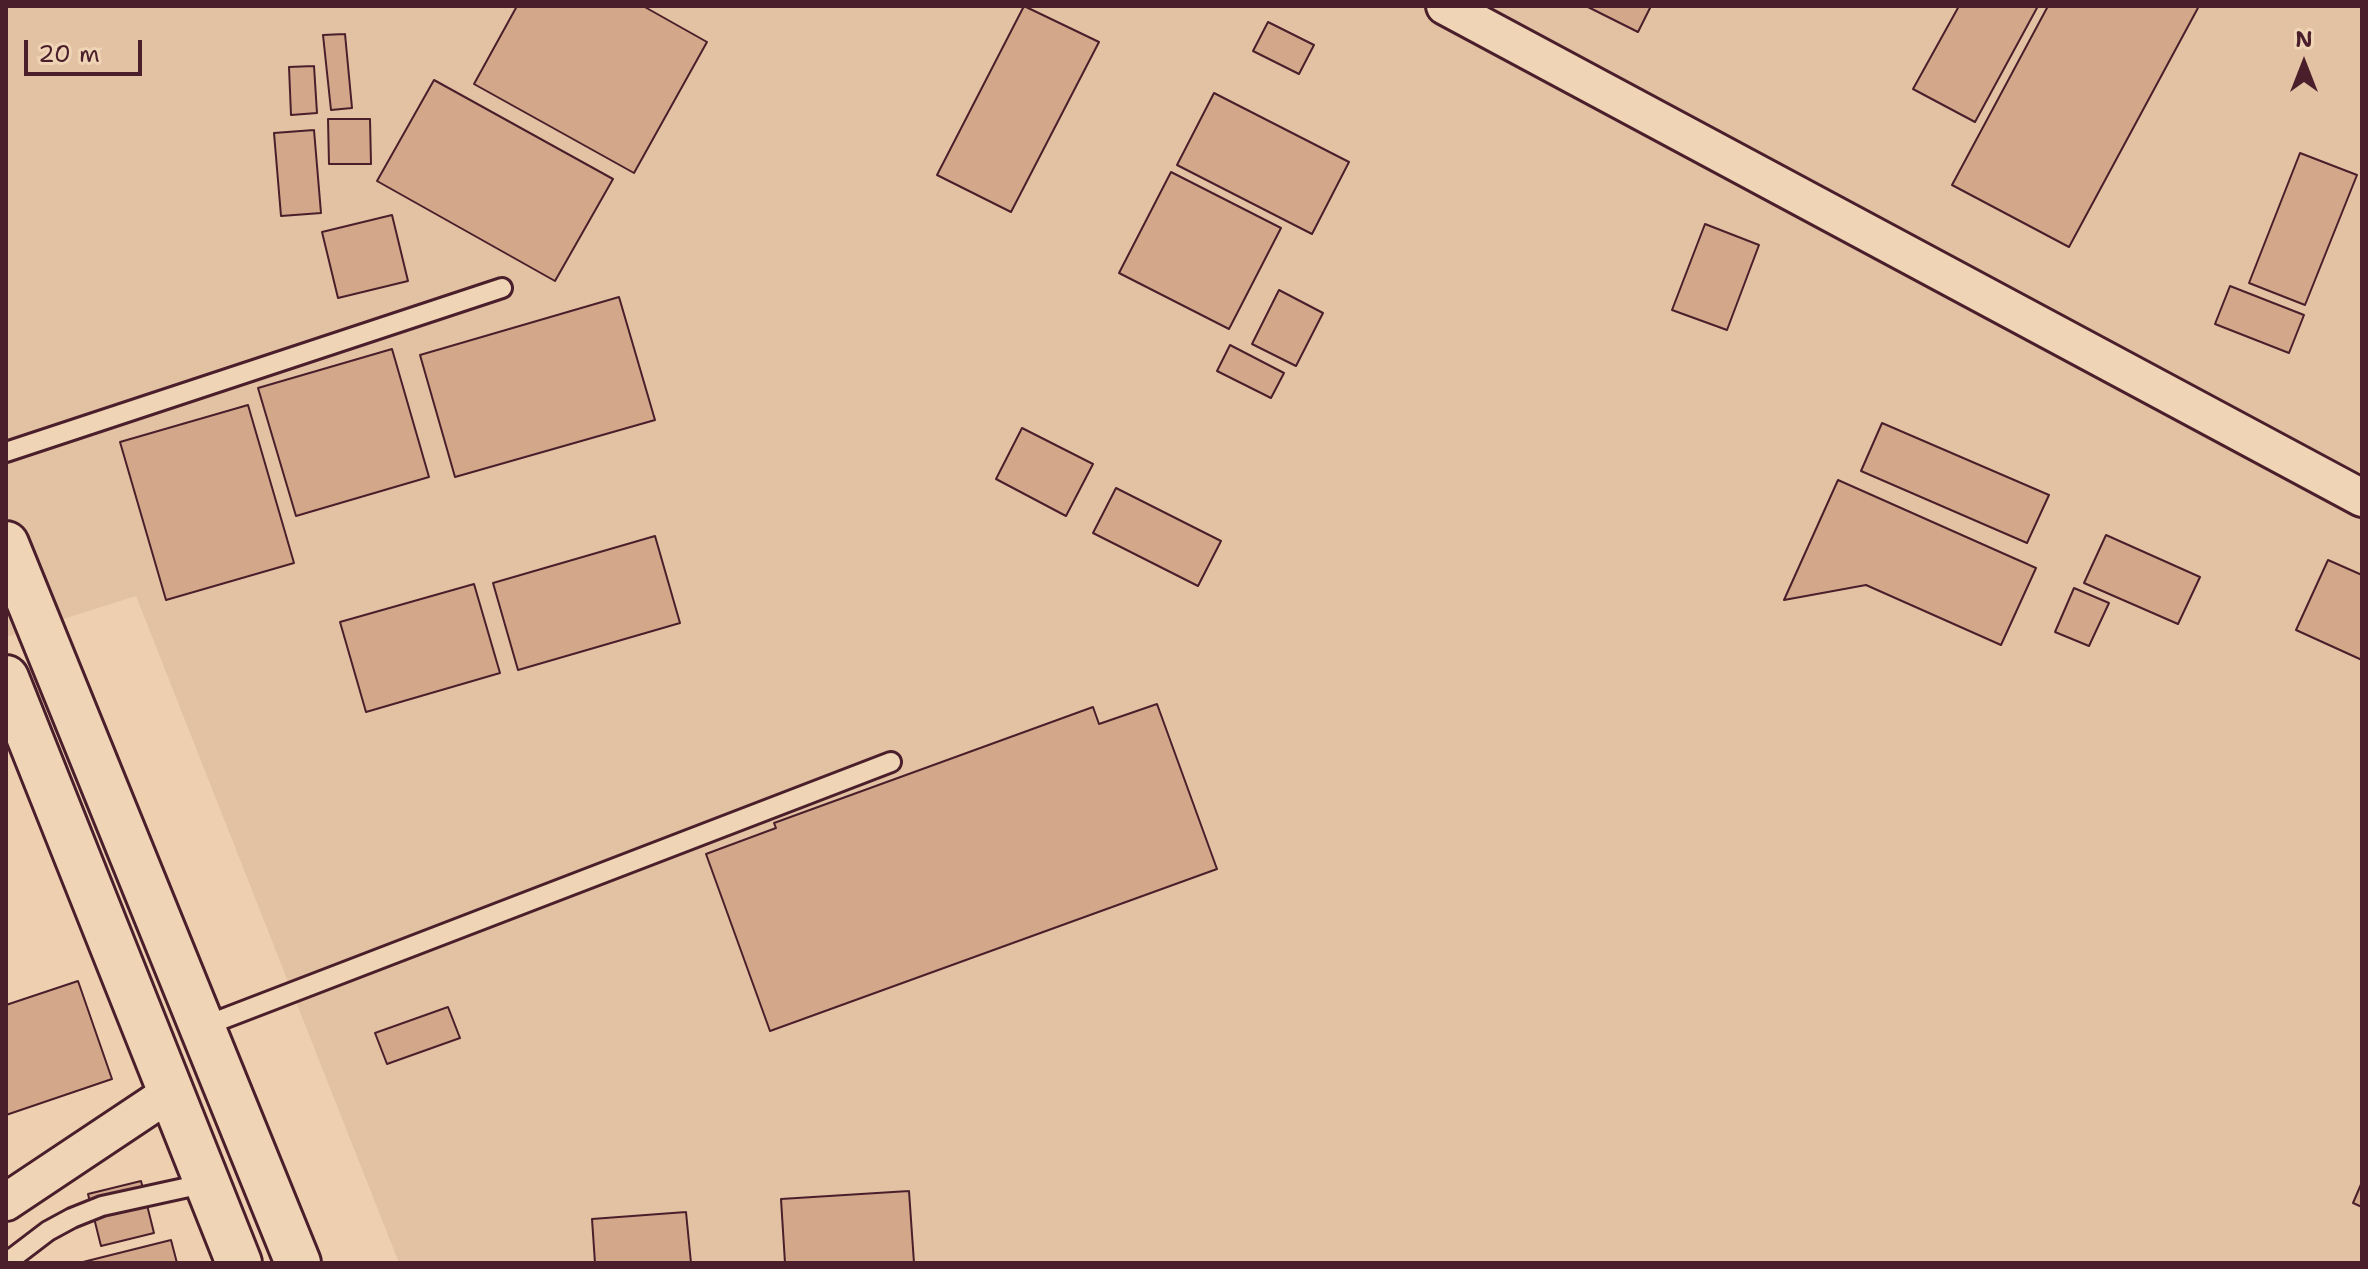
<!DOCTYPE html>
<style>
body{margin:0}
#map{position:relative;width:2368px;height:1269px;overflow:hidden;background:#eed0b0;font-family:"Shantell Sans",sans-serif}
canvas{display:block}
.frame{position:absolute;inset:0;border:8px solid #4a1f2b;pointer-events:none}
.north{position:absolute;left:2264px;top:24px;width:80px;height:80px;-webkit-text-stroke:6px #efd4b6;paint-order:stroke;rotate:0deg;font-size:22px;font-weight:700;line-height:32px;text-align:center;color:#4a1f2b}
.north::after{content:'';display:block;margin:auto;width:28px;height:36px;background:#4a1f2b;clip-path:polygon(50% 0,100% 100%,50% 72%,0 100%)}
.scale{position:absolute;left:24px;top:40px;width:118px;height:36px;box-sizing:border-box;border:4px solid #4a1f2b;border-top:0;padding-left:10px;font-size:24px;line-height:28px;white-space:nowrap;color:#4a1f2b;-webkit-text-stroke:6px #efd4b6;paint-order:stroke}
</style>
<div id="map">
<canvas width="2368" height="1269"></canvas>
<div class="frame"></div>
<div class="north">N</div>
<div class="scale">20 m</div>
</div>
<script>
const context = document.querySelector('canvas').getContext('2d');
context.lineJoin = 'round';
function paint(path, color) { context.fillStyle = color; context.fill(path, 'evenodd'); }
const poly = rows => new Path2D(rows.map(r => 'M' + r).join(''));
function strokePath(path, color, width, dash) { context.strokeStyle = color; context.lineWidth = width; context.lineCap = dash ? 'butt' : 'round'; context.setLineDash(dash || []); context.stroke(path); }
const built = poly([
 [6,6,2362,6,2362,1263,399,1263,136,596,6,637]
]);
const building = poly([
 [517,6,643,6,707,42,634,173,474,84,517,6],
 [1024,6,1099,42,1011,212,937,175,1024,6],
 [1586,6,1651,6,1638,32,1586,6],
 [1959,6,2038,6,1975,122,1913,89,1959,6],
 [2048,6,2199,6,2069,247,1952,185,2048,6],
 [1268,22,1314,45,1299,74,1253,51,1268,22],
 [345,34,352,108,331,110,323,35,345,34],
 [314,66,317,113,291,115,289,67,314,66],
 [434,80,613,179,555,281,377,181,434,80],
 [1214,93,1349,162,1312,234,1177,165,1214,93],
 [328,119,370,119,371,164,329,164,328,119],
 [314,130,321,213,281,216,274,133,314,130],
 [2300,153,2357,175,2305,305,2249,283,2300,153],
 [1171,172,1281,228,1229,329,1119,273,1171,172],
 [392,215,408,281,338,298,322,232,392,215],
 [1705,224,1759,245,1727,330,1672,310,1705,224],
 [2230,286,2304,315,2289,353,2215,324,2230,286],
 [1279,290,1323,313,1296,366,1252,344,1279,290],
 [619,297,655,420,455,477,420,355,619,297],
 [1230,345,1284,373,1271,398,1217,371,1230,345],
 [392,349,429,477,296,516,258,388,392,349],
 [248,405,294,563,166,600,120,442,248,405],
 [1882,423,2049,495,2027,543,1861,471,1882,423],
 [1022,428,1093,464,1066,516,996,479,1022,428],
 [1838,480,2036,568,2001,645,1866,585,1784,600,1838,480],
 [1116,488,1221,541,1198,586,1093,533,1116,488],
 [2106,535,2200,577,2178,624,2084,583,2106,535],
 [655,536,680,623,518,670,493,583,655,536],
 [2328,560,2362,575,2362,660,2296,630,2328,560],
 [474,584,500,673,366,712,340,622,474,584],
 [2074,588,2109,603,2089,646,2055,632,2074,588],
 [1157,704,1217,869,770,1031,706,854,776,828,774,823,1093,707,1099,724,1157,704],
 [78,981,112,1079,6,1115,6,1005,78,981],
 [448,1007,460,1038,387,1064,375,1033,448,1007],
 [141,1181,154,1233,101,1246,88,1194,141,1181],
 [2362,1182,2362,1207,2353,1203,2362,1182],
 [909,1191,914,1263,785,1263,781,1199,909,1191],
 [686,1212,691,1263,595,1263,592,1219,686,1212],
 [171,1240,177,1263,79,1263,171,1240]
]);
const service = poly([
 [6,452,502,288],
 [202,1027,891,762],
 [6,1263,48,1231,72,1218,102,1206,207,1183]
]);
const minor = poly([
 [1445,6,2362,498],
 [6,1202,171,1092]
]);
const primary = poly([
 [6,544,298,1263],
 [6,678,239,1263]
]);
paint(built, '#e3c1a3');
paint(building, '#d3a88a');
strokePath(building, '#4a1f2b', 2);
strokePath(service, '#4a1f2b', 24);
strokePath(minor, '#4a1f2b', 42);
strokePath(primary, '#4a1f2b', 50);
strokePath(service, '#efd4b6', 18);
strokePath(minor, '#efd4b6', 36);
strokePath(primary, '#efd4b6', 44);
</script>
